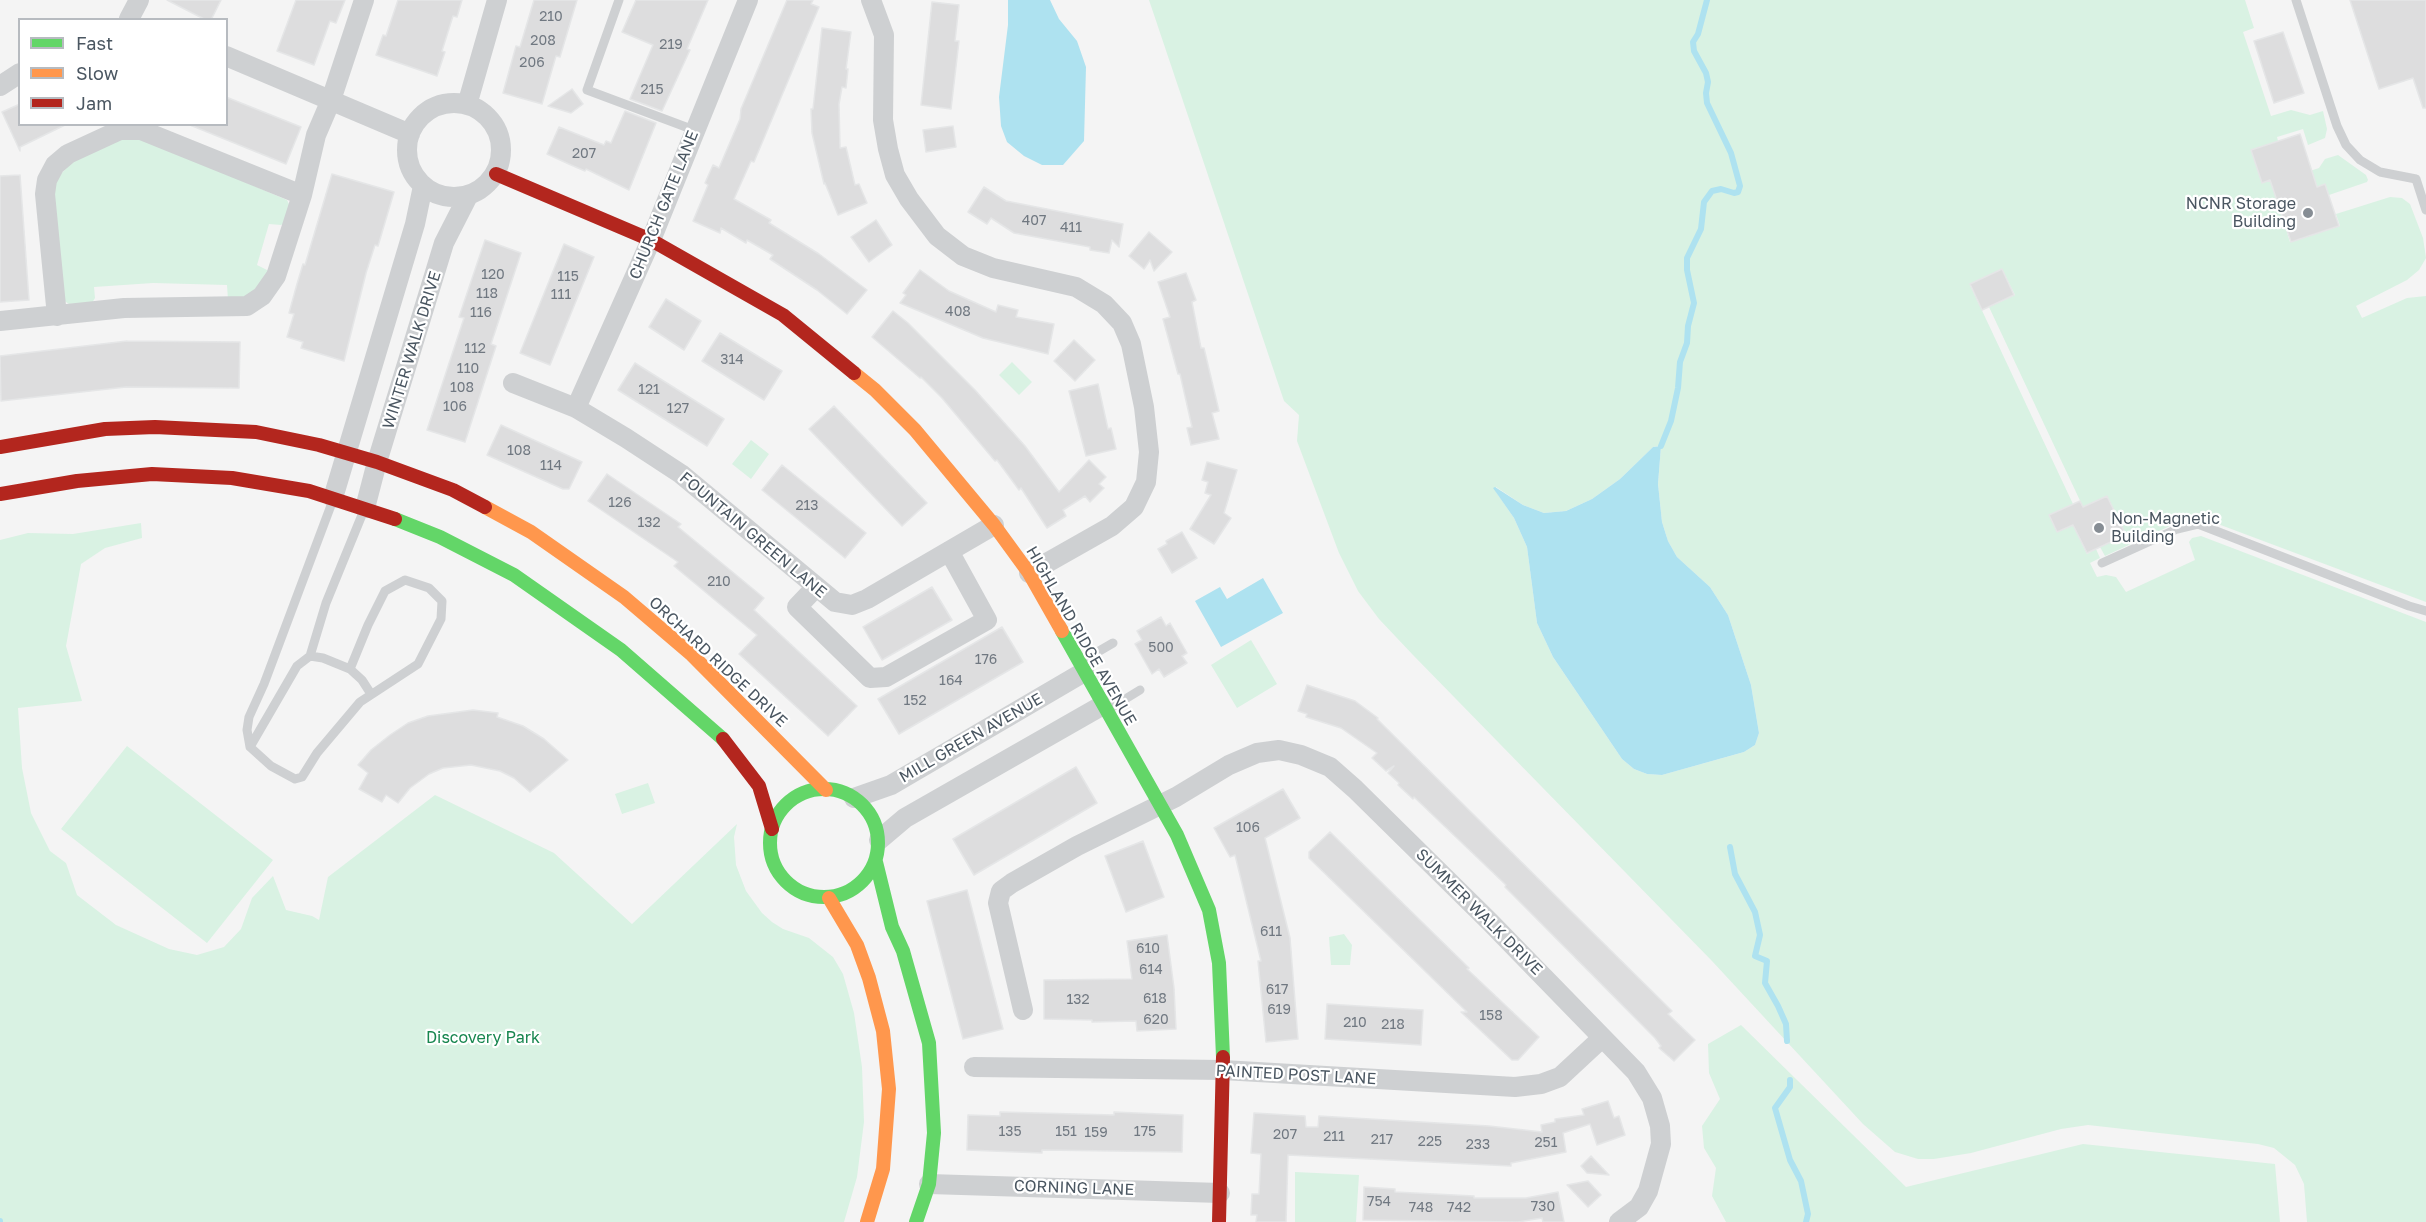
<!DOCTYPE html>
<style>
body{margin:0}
#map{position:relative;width:2426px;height:1222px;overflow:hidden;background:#f4f4f4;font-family:"Golos Text",sans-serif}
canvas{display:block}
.legend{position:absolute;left:18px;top:18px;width:210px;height:108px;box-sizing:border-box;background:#fff;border:2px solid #b7bbc0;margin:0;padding:8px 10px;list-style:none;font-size:18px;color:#4a5661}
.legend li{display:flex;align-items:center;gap:12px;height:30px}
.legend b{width:30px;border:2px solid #b7bbc0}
</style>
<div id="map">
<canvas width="2426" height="1222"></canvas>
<ul class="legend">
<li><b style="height:8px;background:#63d668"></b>Fast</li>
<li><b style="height:8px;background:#ff974d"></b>Slow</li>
<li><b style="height:8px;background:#b3261e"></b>Jam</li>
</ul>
</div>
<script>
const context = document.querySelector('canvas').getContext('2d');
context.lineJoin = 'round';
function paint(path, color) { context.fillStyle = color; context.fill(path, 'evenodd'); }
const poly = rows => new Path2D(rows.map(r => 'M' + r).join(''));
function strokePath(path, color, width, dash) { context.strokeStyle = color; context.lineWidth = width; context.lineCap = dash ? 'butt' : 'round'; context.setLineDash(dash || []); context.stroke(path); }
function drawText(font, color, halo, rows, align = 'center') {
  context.font = font + ' "Golos Text",sans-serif'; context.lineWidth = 4.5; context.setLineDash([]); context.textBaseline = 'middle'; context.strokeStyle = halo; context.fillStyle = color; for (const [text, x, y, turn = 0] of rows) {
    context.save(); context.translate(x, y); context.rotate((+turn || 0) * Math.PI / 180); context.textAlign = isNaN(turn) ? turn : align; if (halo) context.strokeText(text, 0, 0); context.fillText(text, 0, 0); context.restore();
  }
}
const green = poly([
 [1149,0,2245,0,2254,28,2243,32,2271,116,2291,110,2310,115,2323,111,2327,129,2325,138,2308,145,2303,129,2277,137,2278,141,2251,150,2262,183,2299,171,2301,174,2319,168,2325,159,2338,155,2366,175,2368,180,2367,182,2329,195,2325,184,2277,200,2290,242,2340,226,2336,214,2390,197,2402,198,2410,204,2423,238,2426,258,2419,270,2407,280,2356,306,2362,318,2407,298,2426,296,2426,602,2202,518,2185,519,2105,556,2100,547,2125,535,2107,496,2083,507,1989,307,2015,295,2002,269,1970,285,2073,504,2049,515,2057,532,2073,525,2087,554,2096,549,2100,558,2090,563,2097,577,2106,575,2116,577,2126,592,2195,560,2189,542,2192,538,2201,536,2426,622,2426,1222,2307,1222,2304,1184,2295,1165,2274,1148,2258,1144,2088,1125,2061,1129,1971,1153,1934,1159,1918,1159,1895,1152,1863,1124,1712,961,1413,655,1379,619,1358,591,1339,553,1297,441,1299,415,1284,401],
 [1661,446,1658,484,1662,522,1668,541,1677,557,1710,587,1728,615,1751,685,1759,733,1755,745,1744,752,1662,775,1647,774,1634,769,1622,759,1553,657,1537,623,1527,547,1514,518,1496,492,1496,487,1523,505,1544,513,1566,511,1592,499,1620,479,1653,447],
 [139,137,287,200,290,206,285,223,281,225,269,224,257,265,269,271,269,275,248,296,228,300,227,285,153,283,94,287,95,298,92,303,69,304,63,300,54,190,58,177,73,161,119,140],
 [1012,362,1032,382,1019,395,999,375],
 [751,440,769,454,751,479,732,464],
 [141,523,142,538,105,548,81,564,66,646,82,701,18,708,22,768,31,813,50,851,66,863,77,895,116,925,169,949,197,955,224,947,241,929,252,898,273,876,286,910,312,916,319,920,328,877,435,795,554,853,632,924,737,824,734,837,736,865,746,891,762,913,772,922,783,929,809,938,833,957,843,974,854,1013,862,1067,864,1122,857,1177,844,1222,0,1222,0,540,28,533,73,534],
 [1251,640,1277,684,1237,708,1211,665],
 [127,746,273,860,207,943,61,829],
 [648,783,655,803,622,814,615,794],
 [1344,934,1352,945,1350,965,1331,965,1329,937],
 [1741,1025,1906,1187,2083,1144,2275,1164,2280,1222,1726,1222,1712,1196,1716,1168,1704,1148,1702,1126,1720,1099,1709,1073,1708,1044],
 [1295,1172,1359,1175,1356,1222,1295,1222]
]);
const water = poly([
 [1008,0,1050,0,1059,19,1077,41,1086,67,1084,141,1063,165,1042,165,1024,156,1007,142,1001,126,999,97,1008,25],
 [1661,446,1658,484,1662,522,1668,541,1677,557,1710,587,1728,615,1751,685,1759,733,1755,745,1744,752,1662,775,1647,774,1634,769,1622,759,1553,657,1537,623,1527,547,1514,518,1493,488,1495,487,1523,505,1544,513,1566,511,1592,499,1620,479,1653,447],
 [1263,578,1283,613,1221,647,1195,601,1220,587,1227,599]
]);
const stream = poly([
 [1661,446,1671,421,1678,388,1680,362,1687,343,1688,326,1694,303,1687,270,1687,258,1701,229,1704,202,1712,191,1721,189,1734,193,1738,192,1740,186,1731,153,1707,103,1706,93,1708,82,1706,73,1694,51,1693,42,1698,34,1707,0],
 [1730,847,1735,874,1755,912,1760,935,1755,956,1767,961,1765,983,1778,1006,1786,1024,1787,1041],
 [1790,1080,1790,1087,1775,1108,1790,1160,1801,1181,1808,1214,1806,1222],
 [0,1221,0,1222]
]);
const building = poly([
 [167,0,221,0,211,20,206,20,167,0],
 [296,0,345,0,336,23,330,21,314,65,277,51,296,0],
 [398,0,462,0,457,17,453,16,442,51,445,52,437,76,376,55,383,35,386,36,398,0],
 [534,0,577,0,560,57,556,56,542,104,503,93,516,46,520,47,534,0],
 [636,0,708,0,687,49,690,50,662,111,630,99,653,45,622,32,636,0],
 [787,0,813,0,811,4,819,7,754,162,751,161,734,199,771,220,769,223,819,254,867,290,847,314,817,290,770,259,773,255,747,240,746,243,721,228,720,233,693,221,708,185,705,183,713,165,719,168,740,119,741,109,787,0],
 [2350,0,2426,0,2426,108,2423,108,2413,78,2379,89,2350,0],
 [932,2,959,5,955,41,959,41,951,109,921,105,932,2],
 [822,28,851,32,846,69,848,69,846,88,842,87,839,104,840,148,846,147,855,185,859,184,867,203,838,215,825,183,824,184,812,133,811,109,813,109,822,28],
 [2283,32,2304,93,2274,103,2254,41,2283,32],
 [572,89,583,104,571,113,548,106,572,89],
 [226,97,301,127,286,164,190,125,226,124,226,97],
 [20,104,20,124,67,124,20,147,20,151,2,112,20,104],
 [625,111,656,123,629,190,586,169,585,171,571,165,547,154,559,127,604,145,606,141,611,143,625,111],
 [953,126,956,147,926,152,923,130,953,126],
 [2300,134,2317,187,2325,184,2339,226,2291,242,2270,180,2262,183,2251,150,2300,134],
 [332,174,394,192,378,246,375,245,366,273,344,361,301,348,303,342,287,337,294,314,289,313,297,284,303,264,305,265,332,174],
 [20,175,29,300,0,302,0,176,20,175],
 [984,187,1006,201,1123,224,1119,247,1112,240,1109,253,1090,250,1090,247,1014,233,991,218,987,224,968,212,984,187],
 [876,220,892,245,869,262,851,237,876,220],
 [1149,232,1172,252,1154,271,1150,260,1144,269,1129,256,1149,232],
 [485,240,521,253,491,344,496,346,465,442,427,430,464,318,459,317,485,240],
 [564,244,594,257,550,365,520,353,564,244],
 [2002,269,2014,295,1982,310,1970,284,2002,269],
 [920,270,949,291,996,312,998,305,1018,310,1016,317,1054,324,1048,354,983,338,900,303,906,295,903,293,920,270],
 [1186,273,1196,300,1192,302,1201,348,1204,348,1219,411,1212,413,1219,439,1191,445,1187,428,1192,427,1180,374,1178,374,1163,319,1170,317,1158,282,1186,273],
 [666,299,701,321,684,350,649,327,666,299],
 [893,311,908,323,975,390,1025,446,1059,492,1089,460,1106,477,1099,484,1104,488,1090,502,1085,496,1063,510,1066,516,1047,528,1021,488,1019,490,997,460,995,461,942,398,921,377,920,378,872,337,893,311],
 [720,333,782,371,764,400,702,361,720,333],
 [1074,340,1095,360,1075,381,1054,361,1074,340],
 [127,341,240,342,239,388,126,387,1,401,0,356,127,341],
 [635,363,724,419,707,446,618,390,635,363],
 [1098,384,1108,429,1111,428,1116,449,1086,456,1069,391,1098,384],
 [834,406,927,503,902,526,809,429,834,406],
 [501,425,582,462,569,489,563,489,487,455,501,425],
 [1207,462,1237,470,1224,513,1231,518,1214,544,1190,529,1211,495,1205,493,1208,482,1202,480,1207,462],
 [782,465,866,533,845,558,762,490,782,465],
 [607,474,681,524,678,527,764,598,754,610,857,706,828,736,739,654,757,635,674,566,678,562,588,501,607,474],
 [2107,496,2126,535,2087,553,2073,525,2057,532,2049,515,2080,501,2083,507,2107,496],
 [1182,532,1197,558,1172,573,1158,549,1167,544,1166,541,1182,532],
 [932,587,952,620,882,660,863,627,932,587],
 [1161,617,1166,626,1170,623,1187,653,1182,656,1187,663,1164,677,1159,669,1152,674,1135,644,1142,640,1137,631,1161,617],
 [1002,627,1023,662,899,734,878,699,1002,627],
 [1307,685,1355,701,1378,718,1377,719,1672,1011,1668,1014,1695,1040,1674,1061,1659,1048,1661,1046,1655,1038,1505,887,1506,885,1414,797,1413,799,1398,785,1399,783,1388,773,1394,766,1386,771,1372,758,1377,753,1341,728,1306,717,1307,714,1298,711,1307,685],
 [473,710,498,713,497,717,523,726,544,739,568,760,530,792,514,778,500,771,471,765,443,768,429,774,410,788,398,803,386,795,382,802,359,789,368,773,358,765,371,750,390,735,408,723,428,716,473,710],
 [1076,767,1097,803,974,875,953,839,1076,767],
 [1283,789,1300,818,1265,838,1290,938,1298,1039,1266,1042,1258,961,1261,961,1235,855,1230,857,1214,828,1283,789],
 [1330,832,1469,968,1467,969,1539,1037,1518,1060,1512,1060,1461,1012,1467,1012,1309,858,1309,852,1330,832],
 [1143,841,1164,897,1126,912,1105,856,1143,841],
 [967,890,1003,1029,963,1039,927,901,967,890],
 [1167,935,1174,988,1176,1029,1137,1031,1136,1021,1092,1022,1092,1020,1044,1019,1044,980,1132,979,1127,941,1167,935],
 [1327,1004,1423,1010,1421,1045,1325,1039,1327,1004],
 [1608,1101,1614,1118,1619,1116,1625,1135,1597,1145,1590,1124,1563,1133,1566,1152,1511,1163,1511,1166,1288,1155,1286,1222,1256,1222,1257,1215,1251,1215,1252,1194,1259,1194,1261,1154,1251,1153,1254,1113,1305,1116,1306,1127,1318,1127,1319,1116,1489,1126,1542,1132,1541,1125,1555,1122,1555,1119,1584,1115,1582,1109,1608,1101],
 [1000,1112,1114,1115,1114,1112,1183,1115,1182,1152,1042,1150,1042,1153,967,1150,968,1115,1000,1116,1000,1112],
 [1591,1156,1609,1175,1587,1173,1581,1166,1591,1156],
 [1588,1181,1601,1195,1588,1207,1567,1185,1588,1181],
 [1364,1187,1395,1189,1395,1192,1474,1196,1474,1198,1526,1198,1558,1192,1564,1222,1543,1222,1542,1218,1518,1222,1363,1220,1364,1187]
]);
const lane = poly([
 [619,0,587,90,694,130],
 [2296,0,2337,126,2346,145,2360,160,2380,172,2416,179,2426,210],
 [333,500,264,684,249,717,247,730,250,747,271,766,295,779,302,777,317,753,360,702,418,664,441,619,442,601,429,588,405,580,385,591,368,625,350,669],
 [2102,563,2177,529,2198,524,2409,606,2426,611],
 [310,656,326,603,364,510],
 [1082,661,1113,643],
 [1109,709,1140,690],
 [250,747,297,666,310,656,323,658,350,669,362,680,371,694]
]);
const street = poly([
 [871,0,884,35,883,120,888,149,895,175,909,199,937,236,963,256,993,268,1076,287,1104,304,1122,323,1131,344,1144,407,1149,452,1146,482,1134,507,1112,526,1029,573],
 [129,19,139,0],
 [226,56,410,134],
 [0,86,20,73],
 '407 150a47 47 0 1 1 94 0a47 47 0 1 1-94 0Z',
 [467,105,497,0],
 [57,316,45,194,47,180,55,165,68,154,120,130,141,130,302,195],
 [0,321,124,308,247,306,262,296,276,276,302,195,316,135,331,100,364,0],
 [513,383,576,408,626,438,681,474,835,602,852,605,867,599,994,525],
 [576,408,651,240,748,0],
 [333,498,415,224,423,186],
 [365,508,377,462,444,243,468,196],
 [816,587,797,607,870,678,886,677,987,620,949,551],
 [854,798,891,785,1084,672],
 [879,840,905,818,1103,705],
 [1023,1010,998,903,1001,891,1012,883,1077,846,1176,797,1229,765,1257,753,1279,750,1301,755,1330,767,1355,789,1490,922,1636,1072,1652,1098,1660,1126,1661,1144,1648,1191,1639,1207,1619,1222],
 [974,1067,1223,1070,1515,1087,1541,1084,1560,1077,1602,1038],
 [929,1184,1220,1193]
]);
const fast = poly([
 [395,519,440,537,514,575,621,650,723,739],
 [1062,631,1177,835,1209,910,1219,963,1223,1057],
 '770 843a54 54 0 1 1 108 0a54 54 0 1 1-108 0Z',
 [876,862,892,927,903,951,929,1043,934,1133,929,1184,916,1222]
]);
const slow = poly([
 [854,373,875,390,915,430,994,525,1029,573,1062,631],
 [485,507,531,532,624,597,692,655,826,790],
 [829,898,857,945,869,978,883,1031,889,1089,883,1169,867,1222]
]);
const jam = poly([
 [496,174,651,240,783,315,854,373],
 [0,447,105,429,155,427,256,432,319,445,377,462,453,490,485,507],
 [0,494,77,481,152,474,232,478,309,491,395,519],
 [723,739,759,786,772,829],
 [1219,1222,1223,1057]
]);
const markers = [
 [2308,213,6,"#868d94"],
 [2099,528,6,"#868d94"]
];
const numberNames = [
 ["210",551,17],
 ["208",543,41],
 ["219",671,45],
 ["206",532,63],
 ["215",652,90],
 ["207",584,154],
 ["407",1034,221],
 ["411",1071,228],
 ["120",493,275],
 ["115",568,277],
 ["118",487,294],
 ["111",561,295],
 ["408",958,312],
 ["116",481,313],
 ["112",475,349],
 ["314",732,360],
 ["110",468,369],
 ["108",462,388],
 ["121",649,390],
 ["106",455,407],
 ["127",678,409],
 ["108",519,451],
 ["114",551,466],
 ["126",620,503],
 ["213",807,506],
 ["132",649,523],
 ["210",719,582],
 ["500",1161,648],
 ["176",986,660],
 ["164",951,681],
 ["152",915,701],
 ["106",1248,828],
 ["611",1271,932],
 ["610",1148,949],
 ["614",1151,970],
 ["617",1277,990],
 ["618",1155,999],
 ["132",1078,1000],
 ["619",1279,1010],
 ["158",1491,1016],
 ["620",1156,1020],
 ["210",1355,1023],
 ["218",1393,1025],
 ["135",1010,1132],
 ["151",1066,1132],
 ["175",1145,1132],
 ["159",1096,1133],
 ["207",1285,1135],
 ["211",1334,1137],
 ["217",1382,1140],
 ["225",1430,1142],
 ["251",1546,1143],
 ["233",1478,1145],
 ["754",1379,1202],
 ["730",1543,1207],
 ["748",1421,1208],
 ["742",1459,1208]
];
const poiNames = [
 ["NCNR Storage",2296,204],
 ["Building",2296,222],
 ["Non-Magnetic",2111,519,"left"],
 ["Building",2111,537,"left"]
];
const streetNames = [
 ["CHURCH GATE LANE",664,205,-68],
 ["WINTER WALK DRIVE",412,350,-73],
 ["FOUNTAIN GREEN LANE",753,535,40],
 ["HIGHLAND RIDGE AVENUE",1081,636,60],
 ["ORCHARD RIDGE DRIVE",718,662,43],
 ["MILL GREEN AVENUE",971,738,-30],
 ["SUMMER WALK DRIVE",1479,912,45],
 ["PAINTED POST LANE",1296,1075,3],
 ["CORNING LANE",1074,1188,2]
];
const parkNames = [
 ["Discovery Park",483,1038]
];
paint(green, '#d9f2e3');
paint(water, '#aee2f0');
strokePath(stream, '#aee2f0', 6);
paint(building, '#ddddde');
strokePath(building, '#e5e6e7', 1.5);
strokePath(lane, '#ced0d2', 9);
strokePath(street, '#ced0d2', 20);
strokePath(fast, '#63d668', 14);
strokePath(slow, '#ff974d', 14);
strokePath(jam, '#b3261e', 14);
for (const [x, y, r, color] of markers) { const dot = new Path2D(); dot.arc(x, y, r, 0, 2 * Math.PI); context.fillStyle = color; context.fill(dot); strokePath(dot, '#fff', 2); }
drawText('14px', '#707881', null, numberNames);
drawText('16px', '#4a5661', '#fff', poiNames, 'right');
drawText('16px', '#4a5661', '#fff', streetNames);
drawText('16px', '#17864f', '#fff', parkNames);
</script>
